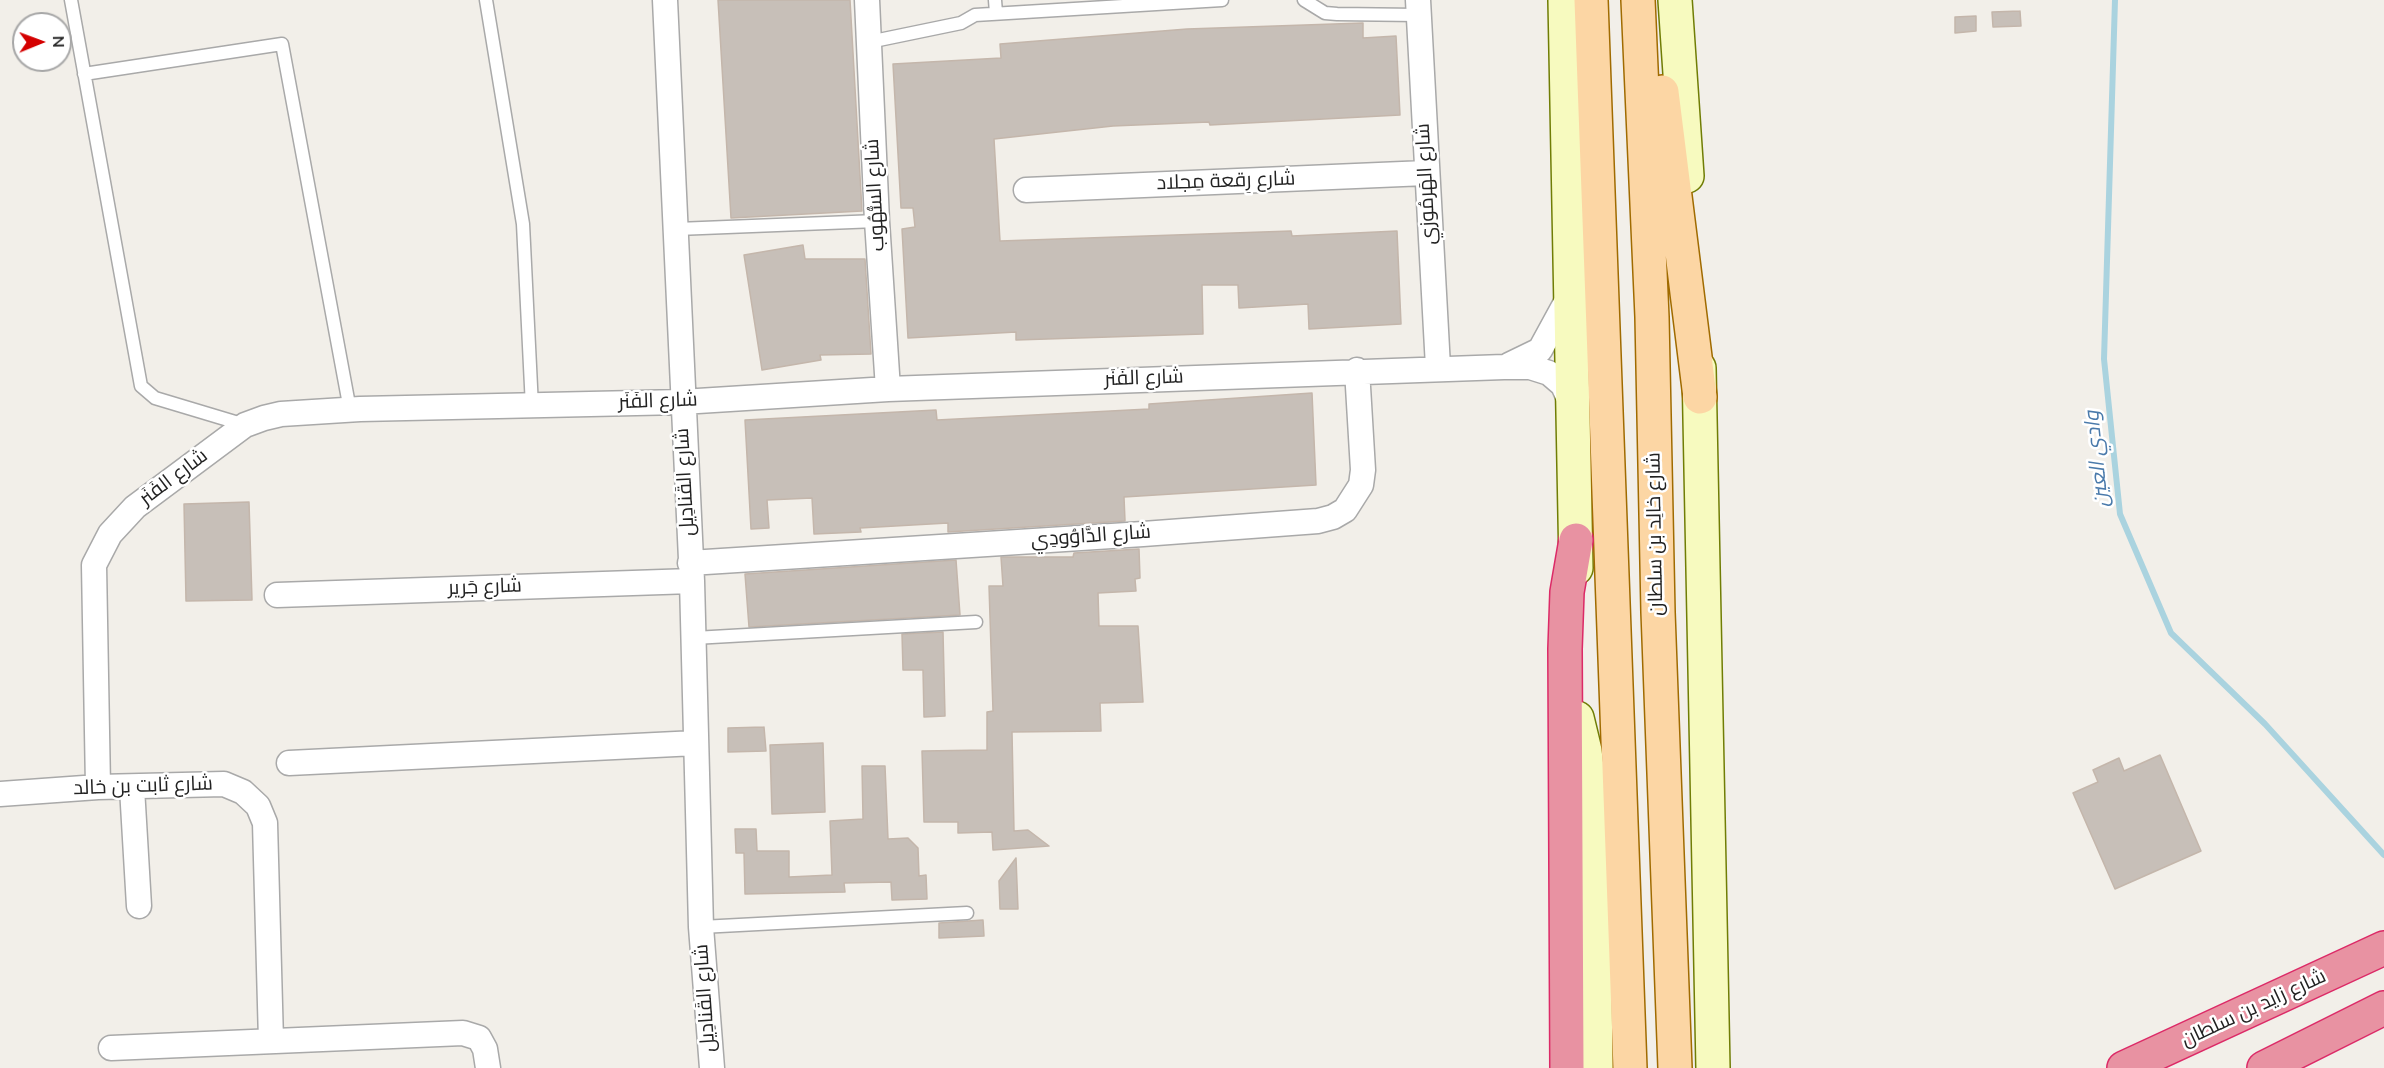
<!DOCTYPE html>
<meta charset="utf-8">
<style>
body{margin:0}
#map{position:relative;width:2384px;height:1068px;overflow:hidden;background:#f2efe9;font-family:"Nunito Sans",sans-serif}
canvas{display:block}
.north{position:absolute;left:12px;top:12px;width:60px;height:60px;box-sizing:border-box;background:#fff;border:2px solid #a7a7a7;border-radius:50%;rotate:89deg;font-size:16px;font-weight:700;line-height:24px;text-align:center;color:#222}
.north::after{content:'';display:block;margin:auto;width:21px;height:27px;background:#d40000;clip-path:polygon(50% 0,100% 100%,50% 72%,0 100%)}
</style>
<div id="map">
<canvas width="2384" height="1068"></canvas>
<div class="north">N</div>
</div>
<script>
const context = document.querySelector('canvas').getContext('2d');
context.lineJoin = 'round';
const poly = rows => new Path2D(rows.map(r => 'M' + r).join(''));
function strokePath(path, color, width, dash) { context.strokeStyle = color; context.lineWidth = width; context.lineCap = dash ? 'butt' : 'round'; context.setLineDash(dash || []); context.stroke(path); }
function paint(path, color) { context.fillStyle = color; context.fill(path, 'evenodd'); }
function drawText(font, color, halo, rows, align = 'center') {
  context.font = font + ' "Nunito Sans",Cairo,sans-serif'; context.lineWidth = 5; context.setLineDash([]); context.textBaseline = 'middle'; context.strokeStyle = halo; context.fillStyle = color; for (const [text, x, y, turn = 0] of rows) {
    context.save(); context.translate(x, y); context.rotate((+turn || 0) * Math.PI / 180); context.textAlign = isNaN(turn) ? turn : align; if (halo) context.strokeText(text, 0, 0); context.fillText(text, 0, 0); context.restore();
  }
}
const stream = poly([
 [2115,0,2104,359,2120,514,2171,633,2265,724,2384,855]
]);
const building = poly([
 [718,0,850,0,862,211,731,218,718,0],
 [2020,11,2021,26,1993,27,1992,12,2020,11],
 [1976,16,1976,31,1955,33,1955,17,1976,16],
 [1363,23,1363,38,1396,36,1400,115,1210,125,1209,122,1113,126,994,139,1000,241,1291,231,1292,236,1397,231,1401,324,1309,329,1308,304,1239,308,1238,285,1202,285,1203,334,1016,340,1016,332,908,338,902,229,915,227,913,208,901,208,893,64,1001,58,1000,44,1187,29,1363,23],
 [803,245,805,259,865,259,871,354,820,355,821,360,762,370,744,255,803,245],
 [1312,393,1316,485,1124,497,1125,521,948,532,948,523,860,528,861,532,814,534,812,498,767,500,769,528,751,529,745,420,936,410,937,420,1149,409,1149,404,1312,393],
 [249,502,252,600,186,601,184,504,249,502],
 [1139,549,1140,578,1135,579,1136,591,1098,593,1099,626,1138,626,1143,702,1100,703,1101,731,1012,732,1014,831,1028,830,1049,846,993,850,992,832,958,833,958,822,924,822,922,751,987,750,987,712,993,711,989,586,1003,586,1001,557,1073,557,1074,553,1139,549],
 [956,560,960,615,749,627,745,574,956,560],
 [943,632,945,716,924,717,923,670,903,670,902,634,943,632],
 [764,727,766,751,728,752,728,728,764,727],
 [823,743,825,812,772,814,770,745,823,743],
 [2160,755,2201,851,2115,889,2073,793,2098,782,2093,770,2119,758,2124,771,2160,755],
 [862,766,885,766,888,839,908,838,918,848,919,876,926,875,927,899,892,900,891,882,844,883,845,892,745,894,744,853,736,853,735,829,756,829,757,851,789,851,789,877,832,875,830,821,863,819,862,766],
 [1016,858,1018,909,1000,909,999,881,1016,858],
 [983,920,984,936,939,938,939,923,983,920]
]);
const lane = poly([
 [71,0,141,386,155,398,245,425],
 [486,0,523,224,532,407],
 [995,0,996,13],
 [1304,0,1325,13,1337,14,1418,15],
 [869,42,961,23,975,15,1222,0],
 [84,74,282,44,350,410],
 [677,229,877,221],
 [694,638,976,622],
 [701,927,967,913]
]);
const street = poly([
 [665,0,692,581,701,927,712,1068],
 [867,0,877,221,888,389],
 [1418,0,1438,367],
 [1026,190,1426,173],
 [1509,365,1540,350,1570,295],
 [690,563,1143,534,1318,521,1333,517,1345,510,1361,485,1363,470,1357,370],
 [277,595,692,581],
 [289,763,696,743],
 [98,787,94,565,110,534,135,507,245,425,264,418,281,414,360,409,682,402,888,389,1504,367,1530,367,1549,373,1563,385,1572,406],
 [132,788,139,906],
 [0,794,98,787,224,784,243,792,258,806,265,823,271,1041],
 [111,1048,463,1033,479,1038,485,1049,488,1068]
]);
const secondary = poly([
 [1565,0,1576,568],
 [1675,0,1687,176],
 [1699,368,1713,1068],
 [1577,718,1585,751,1593,818,1596,1068]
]);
const primary = poly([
 [1591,0,1630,1068],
 [1638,0,1652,317,1658,612,1675,1068],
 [1662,92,1700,397]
]);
const highway = poly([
 [1567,1068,1565,649,1567,592,1576,540],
 [2124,1068,2384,948],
 [2264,1068,2384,1008]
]);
const streetNames = [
 ["شارع رِقعة مِجلاد",1226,182,-2],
 ["شارع الهَرمُوزي",1427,184,-93],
 ["شارع السُّهُوب",876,195,-93],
 ["شارع الفَنَر",1144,379,-2],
 ["شارع الفَنَر",658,402,-2],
 ["شارع الفَنَر",174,478,-37],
 ["شارع القَنادِيل",686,482,-93],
 ["شارع خالِد بن سلطان",1656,534,-91],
 ["شارع الدَّاوُودِي",1091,537,-4],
 ["شارع جَرير",485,588,-2],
 ["شارع ثابت بن خالد",143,787,-2],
 ["شارع القَنادِيل",706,998,-94],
 ["شارع زايد بن سلطان",2254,1009,-25]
];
const waterNames = [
 ["وادي العين",2098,459,-96]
];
strokePath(stream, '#aad3df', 6);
paint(building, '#c7bfb8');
strokePath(building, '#c4b6ab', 1.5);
strokePath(lane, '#a9a9a9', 15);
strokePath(street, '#a9a9a9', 27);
strokePath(secondary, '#707d05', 36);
strokePath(primary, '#a06b00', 36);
strokePath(highway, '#dc2a67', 36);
strokePath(lane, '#fff', 12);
strokePath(street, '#fff', 24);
strokePath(secondary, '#f7fabf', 33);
strokePath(primary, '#fcd6a4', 33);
strokePath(highway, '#e892a2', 33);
drawText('20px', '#222', '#fff', streetNames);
drawText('italic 21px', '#4a7aab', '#fff', waterNames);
</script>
